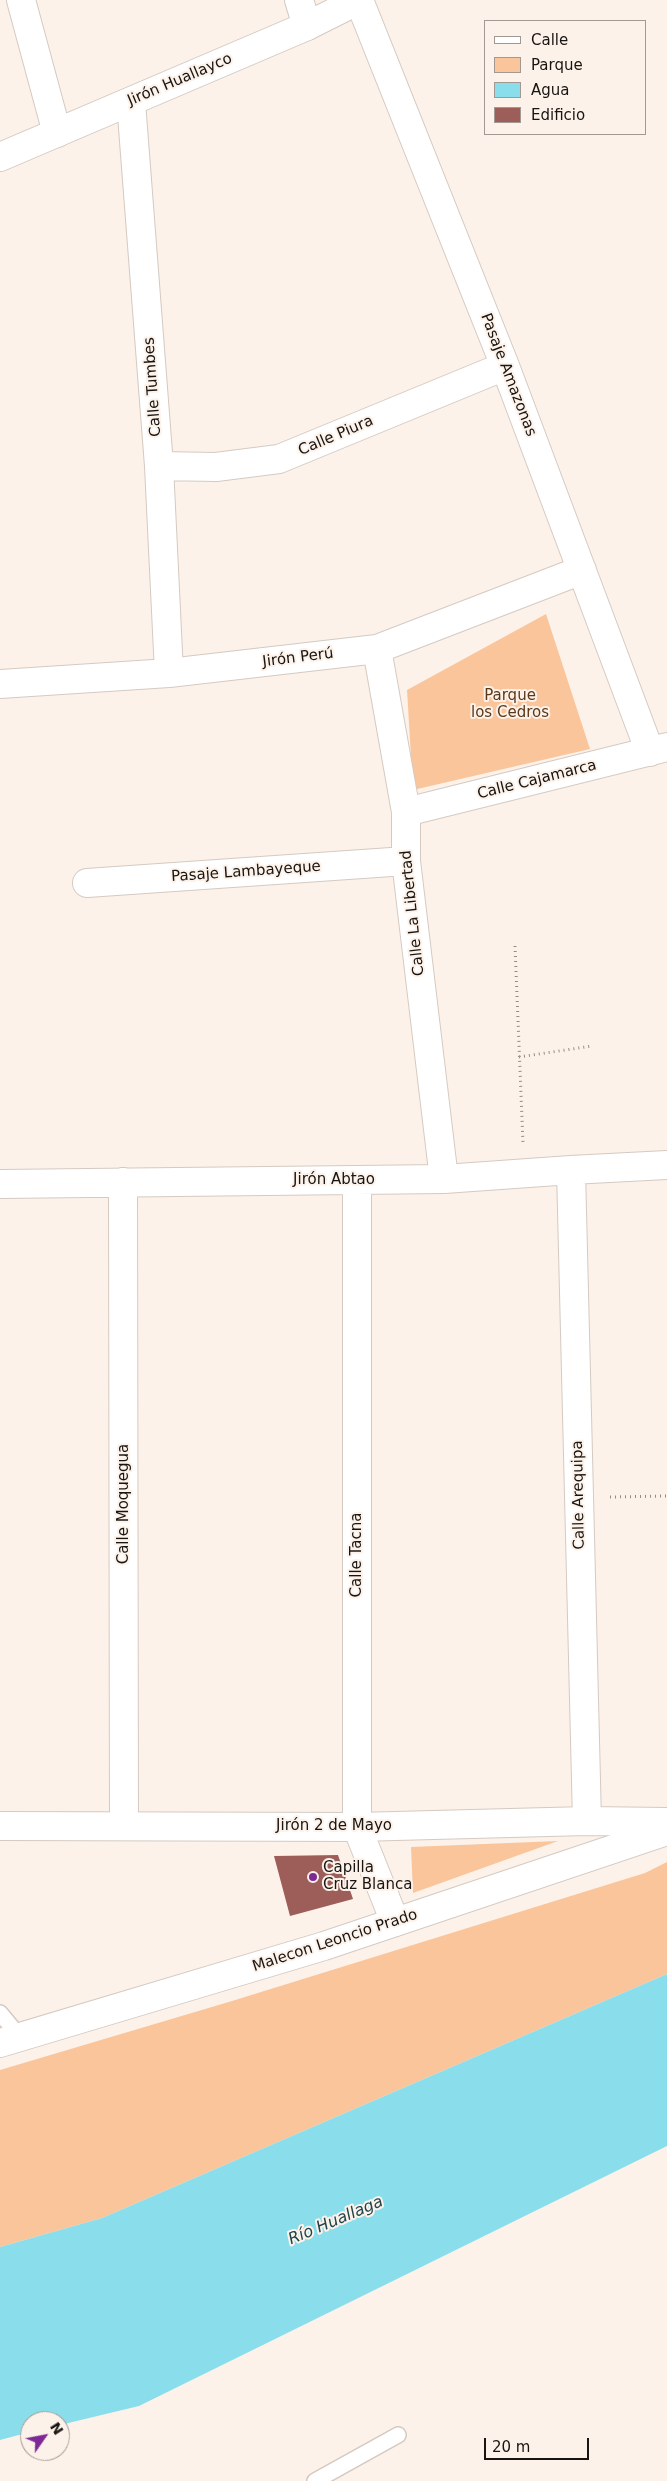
<!DOCTYPE html>
<meta charset="utf-8">
<style>
body{margin:0}
#map{position:relative;width:667px;height:2481px;overflow:hidden;background:#fdf2ea;font-family:"DejaVu Sans",sans-serif}
canvas{display:block}
.legend{position:absolute;left:484px;top:20px;width:162px;height:115px;box-sizing:border-box;background:#fdf2ea;border:1px solid #a19993;margin:0;padding:6px 9px;list-style:none;font-size:15px;color:#171411}
.legend li{display:flex;align-items:center;gap:10px;height:25px}
.legend b{width:25px;border:1px solid #a19993}
.north{position:absolute;left:20px;top:2411px;width:50px;height:50px;box-sizing:border-box;background:#fdf2ea;border:1px solid #a19993;border-radius:50%;rotate:57deg;font-size:14px;font-weight:700;line-height:20px;text-align:center;color:#171411}
.north::after{content:'';display:block;margin:auto;width:18px;height:22px;background:#7f2997;clip-path:polygon(50% 0,100% 100%,50% 72%,0 100%)}
.scale{position:absolute;left:484px;top:2438px;width:105px;height:22px;box-sizing:border-box;border:2px solid #171411;border-top:0;padding-left:6px;font-size:15px;line-height:18px;white-space:nowrap;color:#171411;-webkit-text-stroke:4px #fdf2ea;paint-order:stroke}
</style>
<div id="map">
<canvas width="667" height="2481"></canvas>
<ul class="legend">
<li><b style="height:6px;background:#fff"></b>Calle</li>
<li><b style="height:14px;background:#fac59b"></b>Parque</li>
<li><b style="height:14px;background:#8adeeb"></b>Agua</li>
<li><b style="height:14px;background:#9d5e5a"></b>Edificio</li>
</ul>
<div class="north">N</div>
<div class="scale">20 m</div>
</div>
<script>
const context = document.querySelector('canvas').getContext('2d');
context.lineJoin = 'round';
function paint(path, color) { context.fillStyle = color; context.fill(path, 'evenodd'); }
const poly = rows => new Path2D(rows.map(r => 'M' + r).join(''));
function strokePath(path, color, width, dash) { context.strokeStyle = color; context.lineWidth = width; context.lineCap = dash ? 'butt' : 'round'; context.setLineDash(dash || []); context.stroke(path); }
function drawText(font, color, halo, rows, align = 'center') {
  context.font = font + ' "DejaVu Sans",sans-serif'; context.lineWidth = 4; context.setLineDash([]); context.textBaseline = 'middle'; context.strokeStyle = halo; context.fillStyle = color; for (const [text, x, y, turn = 0] of rows) {
    context.save(); context.translate(x, y); context.rotate((+turn || 0) * Math.PI / 180); context.textAlign = isNaN(turn) ? turn : align; if (halo) context.strokeText(text, 0, 0); context.fillText(text, 0, 0); context.restore();
  }
}
const green = poly([
 [546,614,590,749,413,790,407,690],
 [558,1841,413,1893,411,1847],
 [667,1862,667,1974,102,2218,0,2247,0,2070,232,2001,645,1873]
]);
const water = poly([
 [667,1974,667,2146,139,2406,60,2425,60,2421,30,2421,30,2432,0,2440,0,2247,102,2218]
]);
const building = poly([
 [338,1855,353,1899,290,1916,274,1856]
]);
const path = poly([
 [515,946,523,1143],
 [519,1057,592,1046],
 [610,1497,667,1496]
]);
const service = poly([
 [0,2013,20,2037],
 [315,2481,398,2435]
]);
const minor = poly([
 [21,0,57,133],
 [299,0,307,26],
 [359,0,505,366,650,752],
 [131,102,159,466,169,673],
 [159,466,216,467,279,459,505,366],
 [377,649,406,812,406,861,444,1179],
 [0,684,169,673,377,649,582,570],
 [406,812,667,747],
 [87,883,406,861],
 [571,1170,587,1821],
 [357,1180,357,1827,395,1922],
 [123,1182,124,1826],
 [0,1184,444,1179,571,1170,667,1165]
]);
const tertiary = poly([
 [0,157,307,26,359,0],
 [0,1826,357,1827,587,1821,667,1822]
]);
const primary = poly([
 [0,2043,324,1946,667,1831]
]);
const markers = [
 [313,1877,5,"#7f2997"]
];
const streetNames = [
 ["Jirón Huallayco",180,80,-23],
 ["Pasaje Amazonas",508,375,69],
 ["Calle Tumbes",153,387,-94],
 ["Calle Piura",336,436,-23],
 ["Jirón Perú",298,658,-7],
 ["Calle Cajamarca",537,780,-14],
 ["Pasaje Lambayeque",246,872,-4],
 ["Calle La Libertad",413,913,-96],
 ["Jirón Abtao",334,1180],
 ["Calle Arequipa",579,1495,-91],
 ["Calle Moquegua",124,1504,-90],
 ["Calle Tacna",357,1555,-90],
 ["Jirón 2 de Mayo",334,1826],
 ["Malecon Leoncio Prado",335,1941,-18]
];
const parkNames = [
 ["Parque",510,696],
 ["los Cedros",510,713]
];
const poiNames = [
 ["Capilla",323,1868],
 ["Cruz Blanca",323,1885]
];
const waterNames = [
 ["Río Huallaga",336,2221,-23]
];
paint(green, '#fac59b');
paint(water, '#8adeeb');
paint(building, '#9d5e5a');
strokePath(service, '#d4cac2', 18);
strokePath(minor, '#d4cac2', 30);
strokePath(tertiary, '#d4cac2', 30);
strokePath(primary, '#d4cac2', 30);
strokePath(path, '#938c86', 3, [1, 4]);
strokePath(service, '#fff', 15);
strokePath(minor, '#fff', 28);
strokePath(tertiary, '#fff', 28);
strokePath(primary, '#fff', 28);
for (const [x, y, r, color] of markers) { const dot = new Path2D(); dot.arc(x, y, r, 0, 2 * Math.PI); context.fillStyle = color; context.fill(dot); strokePath(dot, '#fdf2ea', 2); }
drawText('15px', '#171411', '#fdf2ea', streetNames);
drawText('15px', '#5b3818', '#fdf2ea', parkNames);
drawText('15px', '#171411', '#fdf2ea', poiNames, 'left');
drawText('italic 16px', '#1e454c', '#fdf2ea', waterNames);
</script>
